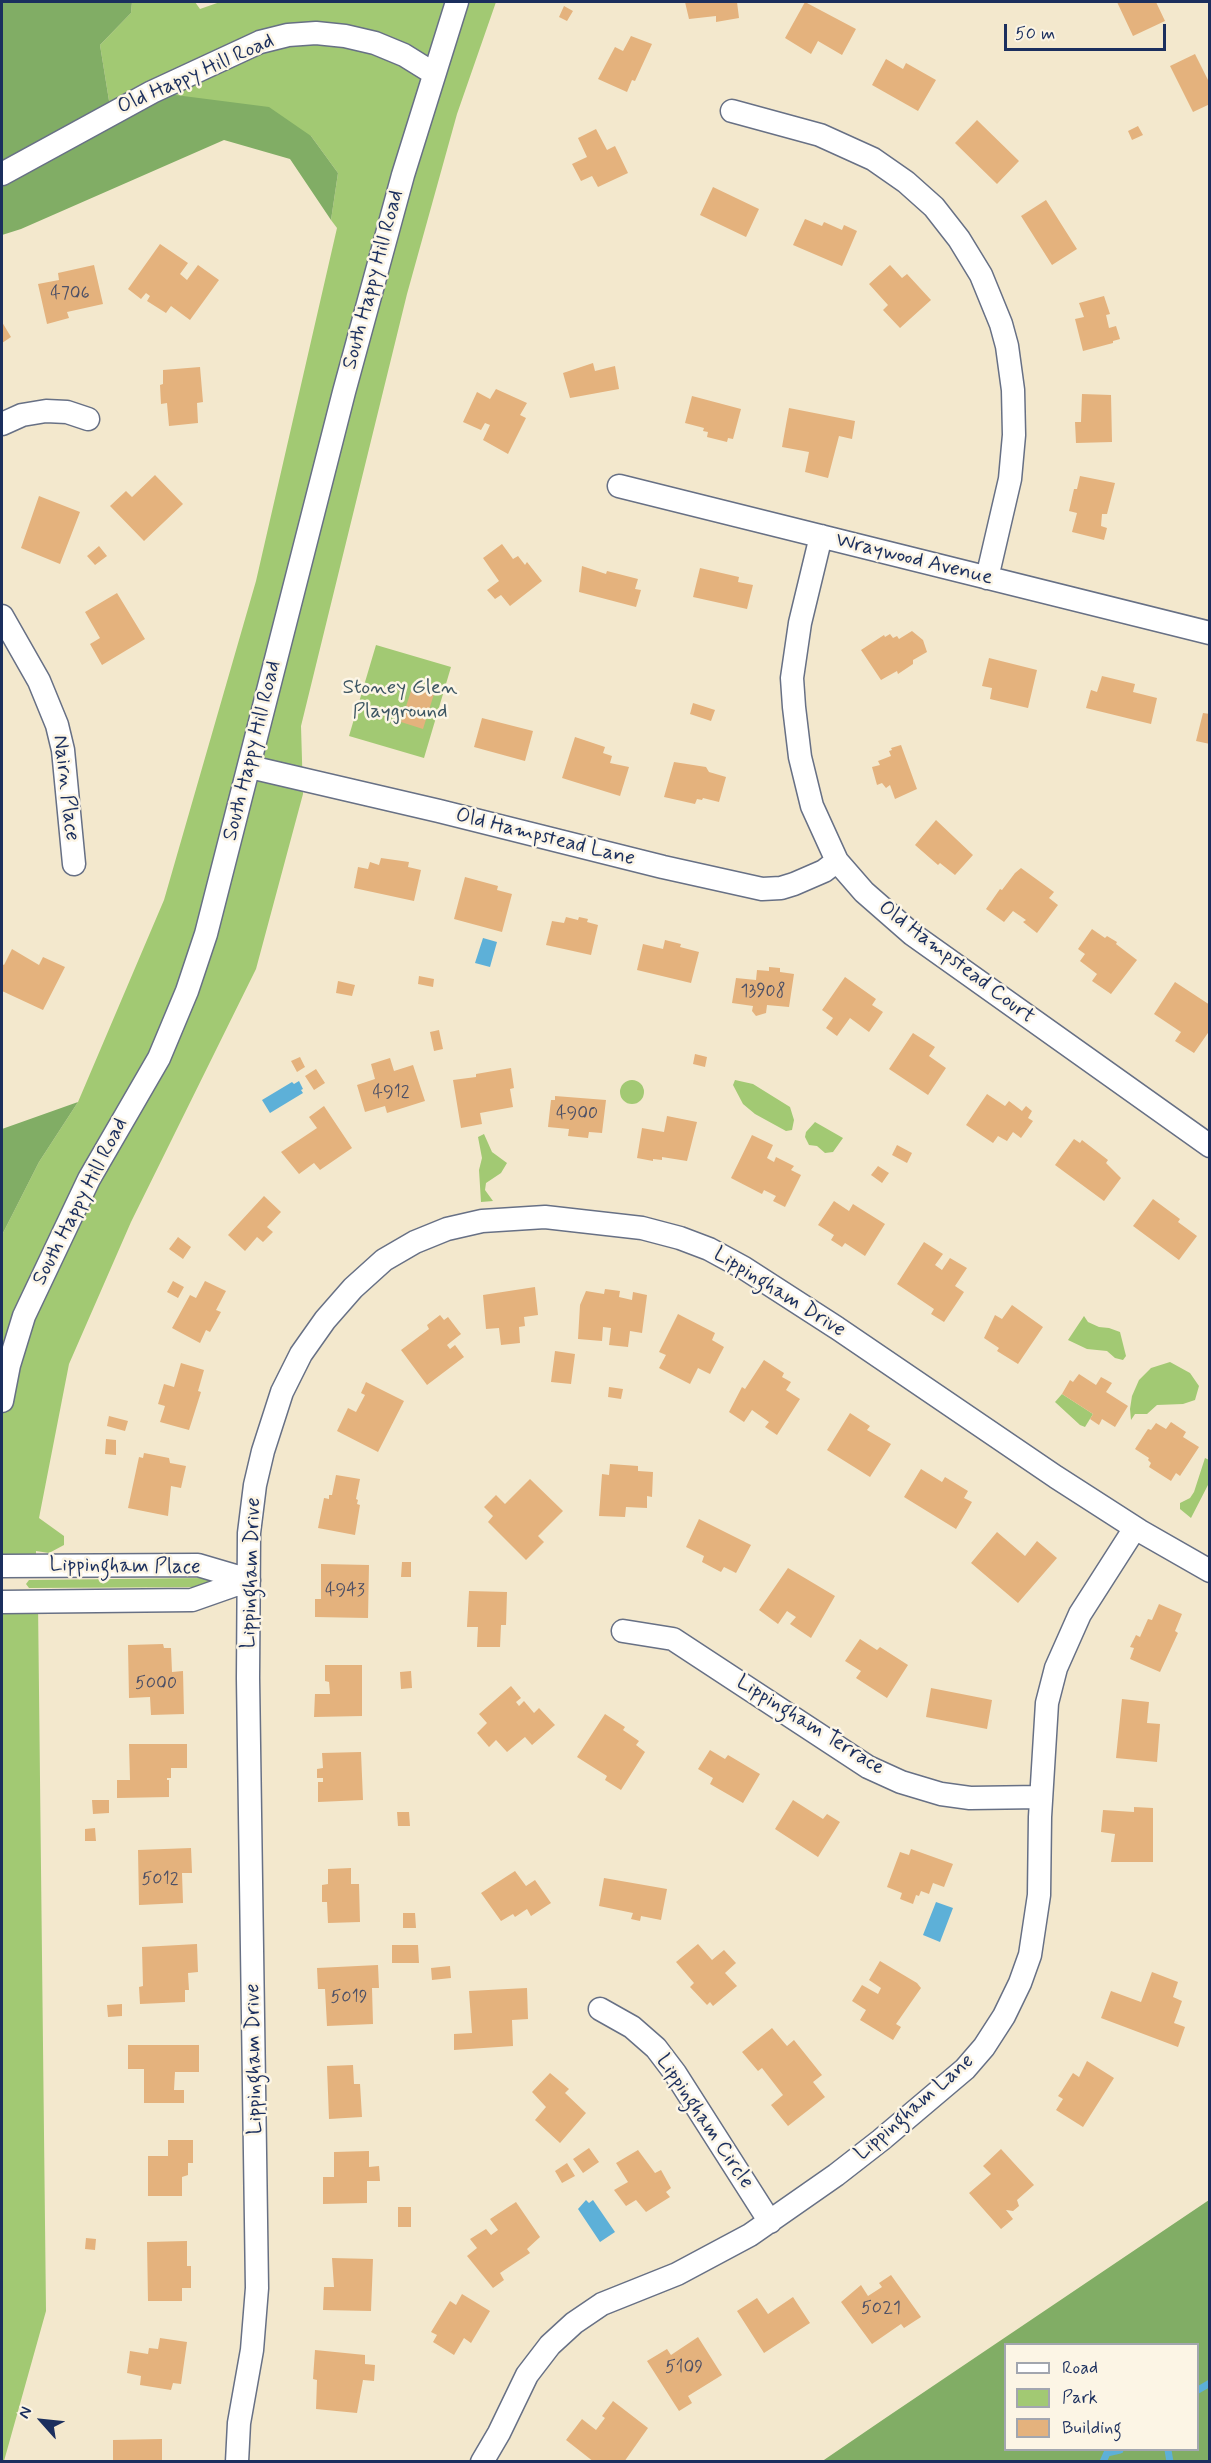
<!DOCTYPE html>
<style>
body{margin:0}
#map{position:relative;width:1211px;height:2463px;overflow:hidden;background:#f3e8cd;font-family:Mynerve,sans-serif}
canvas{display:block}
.frame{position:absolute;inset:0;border:3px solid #1b2f5e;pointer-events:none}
.legend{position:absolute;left:1004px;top:2343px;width:195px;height:108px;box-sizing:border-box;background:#fcf5e5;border:2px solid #a2a6af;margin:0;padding:8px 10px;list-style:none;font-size:18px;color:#1b2f5e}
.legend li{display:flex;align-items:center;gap:12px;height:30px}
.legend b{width:30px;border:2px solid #a2a6af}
.north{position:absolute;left:12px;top:2391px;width:60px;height:60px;-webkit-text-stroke:4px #fcf5e5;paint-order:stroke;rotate:297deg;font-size:16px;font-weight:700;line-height:24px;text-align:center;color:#1b2f5e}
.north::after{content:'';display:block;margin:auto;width:21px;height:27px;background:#1b2f5e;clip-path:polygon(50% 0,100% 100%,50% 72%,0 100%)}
.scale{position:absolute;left:1004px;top:24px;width:162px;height:27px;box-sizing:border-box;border:3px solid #1b2f5e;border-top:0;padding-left:8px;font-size:18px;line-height:21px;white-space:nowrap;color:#1b2f5e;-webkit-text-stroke:4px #fcf5e5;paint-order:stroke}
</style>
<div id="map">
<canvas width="1211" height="2463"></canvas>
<div class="frame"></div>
<ul class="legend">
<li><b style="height:8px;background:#fff"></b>Road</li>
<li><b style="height:16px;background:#a2c973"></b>Park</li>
<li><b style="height:16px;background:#e4b27d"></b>Building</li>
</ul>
<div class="north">N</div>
<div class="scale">50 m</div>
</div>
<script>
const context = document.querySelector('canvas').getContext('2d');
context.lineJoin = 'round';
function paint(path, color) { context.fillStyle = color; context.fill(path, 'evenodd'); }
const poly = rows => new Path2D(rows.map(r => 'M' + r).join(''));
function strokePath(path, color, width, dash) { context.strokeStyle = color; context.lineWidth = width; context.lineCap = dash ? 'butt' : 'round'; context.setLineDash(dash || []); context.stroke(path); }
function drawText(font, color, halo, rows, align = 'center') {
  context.font = font + ' Mynerve,sans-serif'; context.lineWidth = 5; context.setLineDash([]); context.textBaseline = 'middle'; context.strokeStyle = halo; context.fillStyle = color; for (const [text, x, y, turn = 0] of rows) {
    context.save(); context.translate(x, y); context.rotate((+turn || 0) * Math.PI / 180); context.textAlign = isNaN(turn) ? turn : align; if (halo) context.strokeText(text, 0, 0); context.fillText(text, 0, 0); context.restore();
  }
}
const green = poly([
 [132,2,195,2,200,9,220,2,496,2,457,114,407,294,301,726,303,794,256,969,131,1222,69,1364,39,1518,64,1536,64,1545,49,1553,36,1551,36,1565,2,1566,2,1235,39,1162,78,1102,164,900,256,581,337,228,331,220,338,173,311,136,111,113,100,45,131,13],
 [376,645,451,667,424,758,349,736],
 [735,1080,753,1084,790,1107,794,1120,792,1130,786,1131,755,1114,743,1104,733,1085],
 '620 1092a12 12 0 1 1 24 0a12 12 0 1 1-24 0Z',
 [815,1122,843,1138,833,1152,825,1153,817,1146,809,1145,805,1137,806,1132],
 [484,1134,492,1152,507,1163,501,1173,486,1183,485,1190,493,1201,481,1202,479,1170,482,1158,478,1137],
 [1084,1316,1088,1322,1099,1327,1109,1328,1120,1332,1126,1356,1123,1360,1115,1358,1107,1351,1087,1349,1068,1340],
 [1170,1362,1190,1373,1199,1386,1195,1400,1183,1404,1157,1405,1147,1414,1135,1414,1131,1420,1130,1409,1132,1396,1139,1380,1151,1368],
 [1062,1394,1093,1414,1085,1427,1080,1425,1055,1402],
 [1205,1458,1209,1460,1209,1483,1191,1518,1180,1509,1180,1503,1190,1498,1194,1492],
 [206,1578,210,1582,206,1587,29,1588,26,1584,29,1580],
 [2,1602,38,1602,46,2311,4,2461,2,2462]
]);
const forest = poly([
 [2,2,132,2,131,13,100,45,111,113,152,92,269,107,311,136,338,173,331,220,290,159,224,140,21,229,2,235],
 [78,1102,39,1162,2,1235,2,1129],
 [1209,2200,1209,2461,821,2462,884,2419],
 [1006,2344,1198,2344,1198,2450,1006,2450]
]);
const water = poly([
 [483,938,497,942,490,967,475,963],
 [299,1081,303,1089,301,1090,303,1093,270,1113,262,1100,292,1082,294,1084],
 [936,1902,953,1908,940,1942,923,1935],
 [586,2200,589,2203,593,2200,615,2232,600,2242,578,2209]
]);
const stream = poly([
 [1198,2390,1210,2383],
 [1168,2450,1170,2462],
 [1103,2462,1107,2453,1120,2450]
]);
const building = poly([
 [685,2,737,2,739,18,716,22,716,16,689,19],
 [805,2,856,29,842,55,818,41,811,54,785,38],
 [1117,2,1156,2,1165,21,1133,36],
 [564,6,573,11,567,21,559,17],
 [631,36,652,44,635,81,632,80,627,92,598,79,615,47,623,51],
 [1195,54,1210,84,1210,104,1193,112,1170,66],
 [886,59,903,69,906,63,936,80,918,111,872,85],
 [977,120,1019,161,997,184,955,143],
 [1138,126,1143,135,1132,140,1128,131],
 [596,129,607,150,615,146,628,173,598,187,592,176,581,181,572,164,587,157,578,138],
 [713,187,759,209,746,237,700,215],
 [1046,200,1077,249,1052,265,1021,216],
 [805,219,822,226,824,222,842,230,844,225,857,231,842,266,793,245],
 [160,244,188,263,180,274,187,280,198,265,219,280,190,320,171,306,166,313,147,301,150,296,146,293,141,299,128,289],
 [94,265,103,304,67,312,69,318,47,324,38,284,59,280,58,273],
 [890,265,902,278,907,274,931,300,900,328,883,310,888,305,869,284],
 [1104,296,1110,314,1106,315,1109,328,1116,326,1120,339,1113,341,1113,343,1083,351,1075,319,1084,317,1079,303],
 [2,322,11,337,2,343],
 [593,363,595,371,615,366,619,389,570,398,563,373],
 [200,367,203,402,197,403,198,423,169,426,167,403,161,404,160,385,163,384,163,370],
 [496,389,527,403,520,415,526,418,508,454,483,440,490,425,485,423,481,430,463,422,477,392,490,399],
 [1082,394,1111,395,1112,442,1076,443,1075,422,1081,422],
 [692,396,741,409,733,439,728,438,727,442,707,437,708,432,703,431,704,428,685,423],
 [789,408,855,421,852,439,839,436,828,478,805,472,809,452,782,447],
 [155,475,183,504,144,541,110,506,126,491,132,497],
 [1080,476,1115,483,1107,514,1102,514,1101,526,1107,528,1104,540,1072,532,1077,513,1069,511,1074,489,1077,489],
 [39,496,80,512,60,564,21,548],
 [502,544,513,559,518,556,525,565,527,562,542,581,510,606,501,595,495,599,487,590,499,581,483,558],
 [99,546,107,556,95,565,87,556],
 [582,566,606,574,607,571,638,579,635,589,641,590,636,607,579,592],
 [700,568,739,577,738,582,753,585,747,609,693,597],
 [117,593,145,639,102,665,90,644,100,638,85,612],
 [912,631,923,640,927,652,913,660,913,664,898,674,897,671,881,680,861,650,884,635,885,637,890,634,893,638,897,636,899,639],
 [989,658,1037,670,1028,708,990,699,992,688,982,686],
 [1102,676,1135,684,1133,692,1157,698,1151,724,1086,708,1091,690,1097,692],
 [412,688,434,694,423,729,401,722],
 [693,703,715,710,711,721,690,714],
 [1203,713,1210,714,1210,744,1196,741],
 [482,718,533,731,525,761,474,747],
 [575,737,605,747,603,753,612,756,610,763,629,767,620,796,562,778],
 [901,745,917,789,895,799,890,785,886,788,882,783,877,785,872,767,880,765,878,761,891,756,889,751,892,750,891,748],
 [674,762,706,767,709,772,726,777,719,802,703,798,702,800,697,799,695,804,664,797],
 [936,820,973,855,955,875,940,863,938,865,915,845],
 [381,858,409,862,408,867,421,870,414,901,354,888,358,867,368,869,370,862,379,865],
 [1021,868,1054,892,1049,898,1058,905,1037,933,1023,922,1026,920,1013,911,1004,922,986,909,1000,889,1002,890,1015,873],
 [465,877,498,886,497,890,512,894,502,932,454,919],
 [566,917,578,920,579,917,588,919,587,922,598,925,591,955,546,945,552,921,564,923],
 [1092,929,1105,938,1107,936,1117,942,1116,944,1137,960,1111,994,1092,981,1097,974,1080,961,1085,954,1078,949],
 [665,940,681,944,680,947,699,952,691,983,637,970,643,944,663,949],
 [12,949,39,965,43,957,65,967,43,1010,2,991,2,964,4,965],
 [769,967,780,968,780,972,794,974,789,1007,767,1005,766,1013,756,1016,752,1011,753,1006,732,1003,736,978,756,980,757,970,769,971],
 [419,976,434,979,433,987,418,984],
 [845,977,876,999,872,1005,883,1012,869,1032,850,1018,837,1036,826,1028,833,1018,822,1010],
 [338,981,355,985,352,996,336,993],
 [1175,982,1210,1005,1210,1030,1194,1053,1175,1041,1181,1032,1154,1014],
 [439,1030,443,1049,434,1051,430,1032],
 [913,1033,935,1047,929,1056,946,1068,928,1095,889,1069],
 [695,1054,707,1057,705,1067,693,1064],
 [300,1057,305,1067,297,1072,291,1061],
 [390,1058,394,1071,413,1065,425,1101,387,1113,385,1106,365,1112,357,1085,375,1079,371,1064],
 [511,1068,514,1088,510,1089,513,1107,480,1113,482,1124,461,1128,453,1080,476,1077,476,1074],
 [316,1069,325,1083,314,1090,305,1076],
 [987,1094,1005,1106,1009,1101,1022,1111,1026,1106,1032,1111,1028,1118,1033,1121,1021,1138,1013,1132,1007,1141,998,1136,993,1143,966,1125],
 [555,1096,606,1100,602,1133,589,1132,588,1138,568,1136,569,1129,548,1127,551,1100,555,1100],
 [324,1106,352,1148,320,1170,314,1163,299,1174,281,1152,317,1128,309,1117],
 [667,1116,697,1122,687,1161,662,1157,662,1160,653,1159,653,1161,637,1158,642,1128,664,1132],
 [752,1135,773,1145,767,1158,774,1162,776,1157,794,1166,791,1170,801,1175,785,1207,773,1201,776,1196,764,1190,762,1194,731,1178],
 [1074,1139,1080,1143,1082,1140,1108,1160,1106,1163,1121,1178,1104,1201,1055,1165],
 [897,1145,912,1153,907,1163,892,1155],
 [878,1166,889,1173,882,1183,871,1175],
 [264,1196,281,1212,267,1227,273,1232,263,1242,257,1237,245,1251,228,1235],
 [1153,1199,1180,1219,1178,1222,1197,1236,1179,1260,1133,1226],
 [834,1201,849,1211,853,1204,885,1224,865,1256,845,1243,842,1247,831,1240,834,1235,818,1225],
 [178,1237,191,1247,183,1259,169,1249],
 [924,1242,943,1254,935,1265,942,1270,950,1258,967,1268,955,1286,964,1292,944,1322,931,1314,934,1309,897,1284],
 [173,1281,184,1287,178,1298,167,1292],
 [205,1281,226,1291,216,1310,221,1312,210,1332,206,1330,200,1343,172,1328,190,1295,196,1298],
 [535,1287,538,1315,524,1317,525,1326,519,1327,520,1343,501,1345,499,1328,486,1329,483,1295],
 [605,1289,620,1291,619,1297,632,1300,633,1292,647,1295,642,1333,630,1331,628,1347,609,1345,611,1328,603,1327,602,1341,578,1339,580,1305,586,1291,604,1294],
 [1012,1305,1043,1327,1018,1364,997,1351,999,1348,984,1338,995,1315,1002,1319],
 [678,1314,715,1333,712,1340,724,1347,710,1374,698,1368,690,1384,659,1368,666,1355,659,1352],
 [440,1315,444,1320,448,1317,461,1334,447,1345,450,1349,455,1345,464,1357,427,1385,401,1350,429,1329,427,1325],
 [555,1351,575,1354,571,1384,551,1382],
 [764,1360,784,1373,782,1377,791,1382,786,1390,800,1399,777,1435,765,1427,769,1422,752,1410,744,1422,729,1412,742,1387,745,1389],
 [181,1363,204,1370,198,1391,201,1392,189,1430,160,1422,165,1406,158,1404,164,1384,174,1387],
 [1079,1374,1096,1385,1101,1377,1112,1383,1106,1392,1128,1406,1115,1427,1102,1419,1099,1425,1090,1419,1093,1414,1062,1394,1070,1380,1073,1382],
 [366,1382,404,1401,378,1452,337,1431,348,1408,356,1412,365,1395,361,1393],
 [609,1387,623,1389,621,1399,608,1397],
 [850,1413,870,1426,867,1430,891,1444,870,1477,827,1450],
 [109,1416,128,1421,125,1431,107,1426],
 [1171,1422,1186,1432,1183,1437,1199,1447,1180,1476,1176,1473,1171,1481,1149,1467,1151,1463,1148,1460,1149,1458,1135,1449,1148,1429,1151,1430,1156,1423,1166,1429],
 [106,1439,116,1440,116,1455,105,1454],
 [144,1453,169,1458,170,1463,186,1466,181,1488,171,1486,168,1516,128,1508,139,1457,143,1458],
 [610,1464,638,1466,638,1471,653,1472,652,1497,647,1496,647,1508,626,1507,625,1517,599,1516,602,1474,609,1475],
 [921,1469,942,1482,945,1477,968,1491,964,1498,972,1502,956,1529,904,1497],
 [336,1475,360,1479,356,1499,358,1500,357,1504,360,1505,355,1535,318,1528,324,1498,329,1499,329,1495,332,1495],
 [530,1479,563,1511,538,1536,544,1542,526,1560,488,1522,493,1516,484,1507,496,1495,505,1504],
 [699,1519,751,1545,736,1573,724,1567,721,1572,719,1571,702,1562,704,1556,686,1547],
 [997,1532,1025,1556,1037,1541,1057,1558,1018,1603,971,1563],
 [402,1562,411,1562,411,1577,401,1577],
 [321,1564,369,1565,368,1618,315,1617,315,1599,321,1599],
 [788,1568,835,1596,811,1638,790,1624,796,1617,787,1611,778,1624,759,1610],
 [469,1591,507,1592,506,1625,501,1625,500,1647,477,1647,478,1627,467,1627],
 [1159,1604,1182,1614,1175,1631,1178,1633,1160,1672,1130,1659,1134,1648,1130,1647,1136,1635,1140,1637,1148,1619,1152,1620],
 [860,1639,877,1650,880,1647,908,1665,887,1698,856,1678,861,1671,845,1661],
 [163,1644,164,1648,171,1648,172,1672,183,1671,184,1714,151,1715,150,1697,129,1698,128,1645],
 [325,1665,362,1665,362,1716,314,1717,315,1694,330,1694,329,1682,325,1681],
 [411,1671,412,1688,401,1689,400,1672],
 [511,1686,521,1698,516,1702,519,1706,524,1701,534,1713,539,1708,555,1725,532,1745,525,1737,507,1752,496,1740,489,1747,477,1733,487,1723,479,1714],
 [931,1688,992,1700,987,1729,926,1717],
 [1122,1699,1149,1702,1147,1723,1160,1724,1157,1762,1116,1758],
 [605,1714,625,1727,623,1730,639,1741,636,1745,645,1752,621,1790,605,1780,607,1776,577,1757],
 [129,1744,187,1744,187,1768,171,1768,171,1778,167,1778,167,1780,169,1780,169,1797,117,1798,117,1780,130,1780],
 [710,1750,725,1759,728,1755,760,1774,743,1803,710,1784,713,1778,698,1769],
 [361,1752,363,1800,318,1802,318,1782,323,1782,323,1778,317,1778,317,1769,323,1768,322,1753],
 [92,1800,109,1800,109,1813,93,1814],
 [793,1800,823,1819,827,1814,840,1822,818,1857,775,1829],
 [1134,1807,1153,1808,1153,1862,1111,1862,1115,1834,1101,1832,1103,1810,1134,1812],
 [397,1812,409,1812,410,1826,398,1826],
 [95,1828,96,1841,85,1841,85,1829],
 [191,1848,192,1873,182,1873,183,1903,139,1905,138,1850],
 [911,1849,953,1864,944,1887,933,1883,929,1894,921,1891,919,1896,916,1895,913,1904,900,1899,902,1893,887,1887,900,1852,909,1855],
 [351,1868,351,1884,359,1884,360,1922,328,1923,327,1902,322,1902,322,1885,328,1884,328,1869],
 [515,1871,526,1886,535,1880,551,1903,531,1916,527,1909,515,1917,513,1914,501,1921,481,1893],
 [604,1878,667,1889,661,1920,641,1916,640,1921,631,1919,633,1913,599,1906],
 [403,1913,415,1913,416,1928,403,1928],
 [197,1944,198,1972,188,1973,189,1990,185,1990,185,2002,140,2004,139,1987,143,1986,142,1947],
 [698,1944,712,1960,724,1950,736,1963,725,1973,737,1986,713,2006,710,2002,707,2005,690,1987,694,1983,676,1962],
 [392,1945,418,1945,419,1963,392,1963],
 [880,1961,917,1983,921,1988,896,2024,901,2027,893,2040,860,2020,866,2010,852,2001,862,1985,878,1994,881,1988,869,1980],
 [378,1965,379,1988,372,1988,373,2024,327,2026,325,1989,318,1989,317,1968],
 [450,1966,451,1978,432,1980,431,1968],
 [1152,1972,1178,1982,1173,1997,1182,2001,1174,2023,1185,2027,1178,2047,1101,2018,1111,1991,1141,2002],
 [527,1988,528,2019,512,2020,513,2046,454,2050,454,2034,472,2033,469,1991],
 [122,2004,122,2016,108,2017,107,2005],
 [772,2028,787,2046,794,2040,822,2075,813,2082,825,2097,788,2126,771,2105,783,2095,762,2068,758,2071,742,2052],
 [128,2045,199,2045,199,2072,175,2072,174,2090,184,2090,184,2103,144,2103,144,2069,128,2069],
 [1087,2061,1114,2078,1083,2127,1056,2110,1063,2099,1058,2096,1061,2092,1073,2073,1079,2077],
 [353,2065,354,2084,360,2084,362,2117,329,2119,327,2066],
 [550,2073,569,2089,565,2093,586,2113,560,2143,535,2120,546,2107,532,2092],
 [168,2140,193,2140,193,2163,188,2163,188,2175,182,2177,182,2196,148,2196,148,2156,168,2156],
 [589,2148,599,2162,583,2173,573,2159],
 [1001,2149,1034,2185,1017,2200,1019,2206,1013,2211,1006,2210,1013,2219,1001,2229,969,2193,991,2174,983,2166],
 [638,2150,655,2173,661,2170,671,2188,666,2192,670,2197,646,2212,636,2200,626,2206,614,2190,628,2182,616,2163],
 [369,2151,369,2167,379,2166,380,2181,367,2181,367,2203,323,2204,323,2177,334,2177,334,2152],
 [567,2163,575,2176,562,2183,555,2171],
 [516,2202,540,2237,527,2249,530,2253,500,2273,504,2280,493,2288,467,2256,477,2248,470,2239,486,2229,491,2235,498,2230,490,2219],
 [398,2207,411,2207,411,2227,398,2227],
 [86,2238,96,2239,95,2250,85,2249],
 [187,2241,187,2266,191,2266,191,2288,182,2288,182,2301,148,2301,147,2242],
 [332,2258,373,2259,371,2311,323,2310,324,2287,334,2287],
 [891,2275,921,2317,904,2328,901,2324,872,2344,841,2302,861,2285,868,2296,882,2287,879,2283],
 [462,2294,490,2311,471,2343,464,2338,454,2355,433,2342,437,2335,431,2332,450,2301,456,2305],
 [793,2297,810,2323,764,2353,737,2311,757,2298,768,2314],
 [698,2337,722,2375,688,2396,692,2403,679,2411,647,2361,667,2349,671,2355],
 [160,2338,187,2342,181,2384,173,2383,171,2390,140,2385,141,2376,127,2373,130,2351,148,2354,149,2348,158,2349],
 [315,2350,365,2355,365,2364,375,2365,374,2381,363,2380,357,2413,316,2409,317,2380,313,2379],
 [613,2401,648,2428,624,2462,594,2462,566,2440,582,2419,596,2430,605,2418,602,2416],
 [162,2439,162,2462,113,2462,113,2440]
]);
const minor = poly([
 [732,111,820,135,873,159,906,182,934,207,959,239,981,275,1001,324,1007,346,1013,390,1014,435,1010,479,987,578],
 [2,174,152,92,260,42,288,35,316,33,345,36,375,43,404,55,433,73],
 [2,424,22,415,46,411,67,412,88,419],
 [619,486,1210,633],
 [821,536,800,623,792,678,794,707,800,757,812,806,837,861,864,892,912,934,1210,1146],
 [2,616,39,681,57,725,63,750,74,864],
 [250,767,439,811,663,867,762,889,781,888,794,884,824,871,837,861],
 [2,1401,9,1365,24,1316,89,1179,159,1058,187,991,206,934,344,392,403,175,457,2],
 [2,1566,198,1565,249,1580,192,1600,2,1602],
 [623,1631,673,1639,868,1767,901,1782,941,1794,970,1798,1041,1797],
 [600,2009,632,2027,656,2048,675,2073,770,2222],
 [237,2462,239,2423,252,2350,257,2288,248,1678,249,1533,255,1485,263,1451,282,1392,301,1354,325,1320,353,1288,384,1260,415,1242,447,1229,482,1221,545,1217,642,1228,680,1238,709,1249,744,1268,837,1328,1056,1477,1140,1531,1210,1571],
 [482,2462,499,2433,527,2375,550,2345,574,2323,602,2304,677,2274,750,2235,836,2175,881,2140,965,2069,984,2047,1004,2016,1020,1983,1030,1955,1039,1895,1040,1817,1047,1703,1056,1668,1080,1614,1135,1528]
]);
const numberNames = [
 ["4706",70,294],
 ["13908",763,992],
 ["4912",391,1093],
 ["4900",577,1114],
 ["4943",345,1591],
 ["5000",156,1684],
 ["5012",160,1880],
 ["5019",349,1998],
 ["5021",881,2309],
 ["5109",684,2368]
];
const streetNames = [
 ["Old Happy Hill Road",196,75,-24],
 ["South Happy Hill Road",374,280,-75],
 ["Wraywood Avenue",914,560,14],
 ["South Happy Hill Road",253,751,-76],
 ["Nairn Place",65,788,83],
 ["Old Hampstead Lane",545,838,14],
 ["Old Hampstead Court",956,963,37],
 ["South Happy Hill Road",81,1202,-63],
 ["Lippingham Drive",779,1293,32],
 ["Lippingham Place",125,1567,1],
 ["Lippingham Drive",252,1573,-88],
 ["Lippingham Terrace",810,1726,32],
 ["Lippingham Drive",255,2059,-91],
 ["Lippingham Lane",915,2108,-41],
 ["Lippingham Circle",704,2122,56]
];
const parkNames = [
 ["Stoney Glen",400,689],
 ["Playground",400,713]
];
paint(green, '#a2c973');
paint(forest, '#81ad65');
paint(water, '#5db0d8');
strokePath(stream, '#5db0d8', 7);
paint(building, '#e4b27d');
strokePath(minor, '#677085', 25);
strokePath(minor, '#fff', 22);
drawText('18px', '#4d5066', null, numberNames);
drawText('21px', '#1b2f5e', '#fcf5e5', streetNames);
drawText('21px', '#3d5663', '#fcf5e5', parkNames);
</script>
